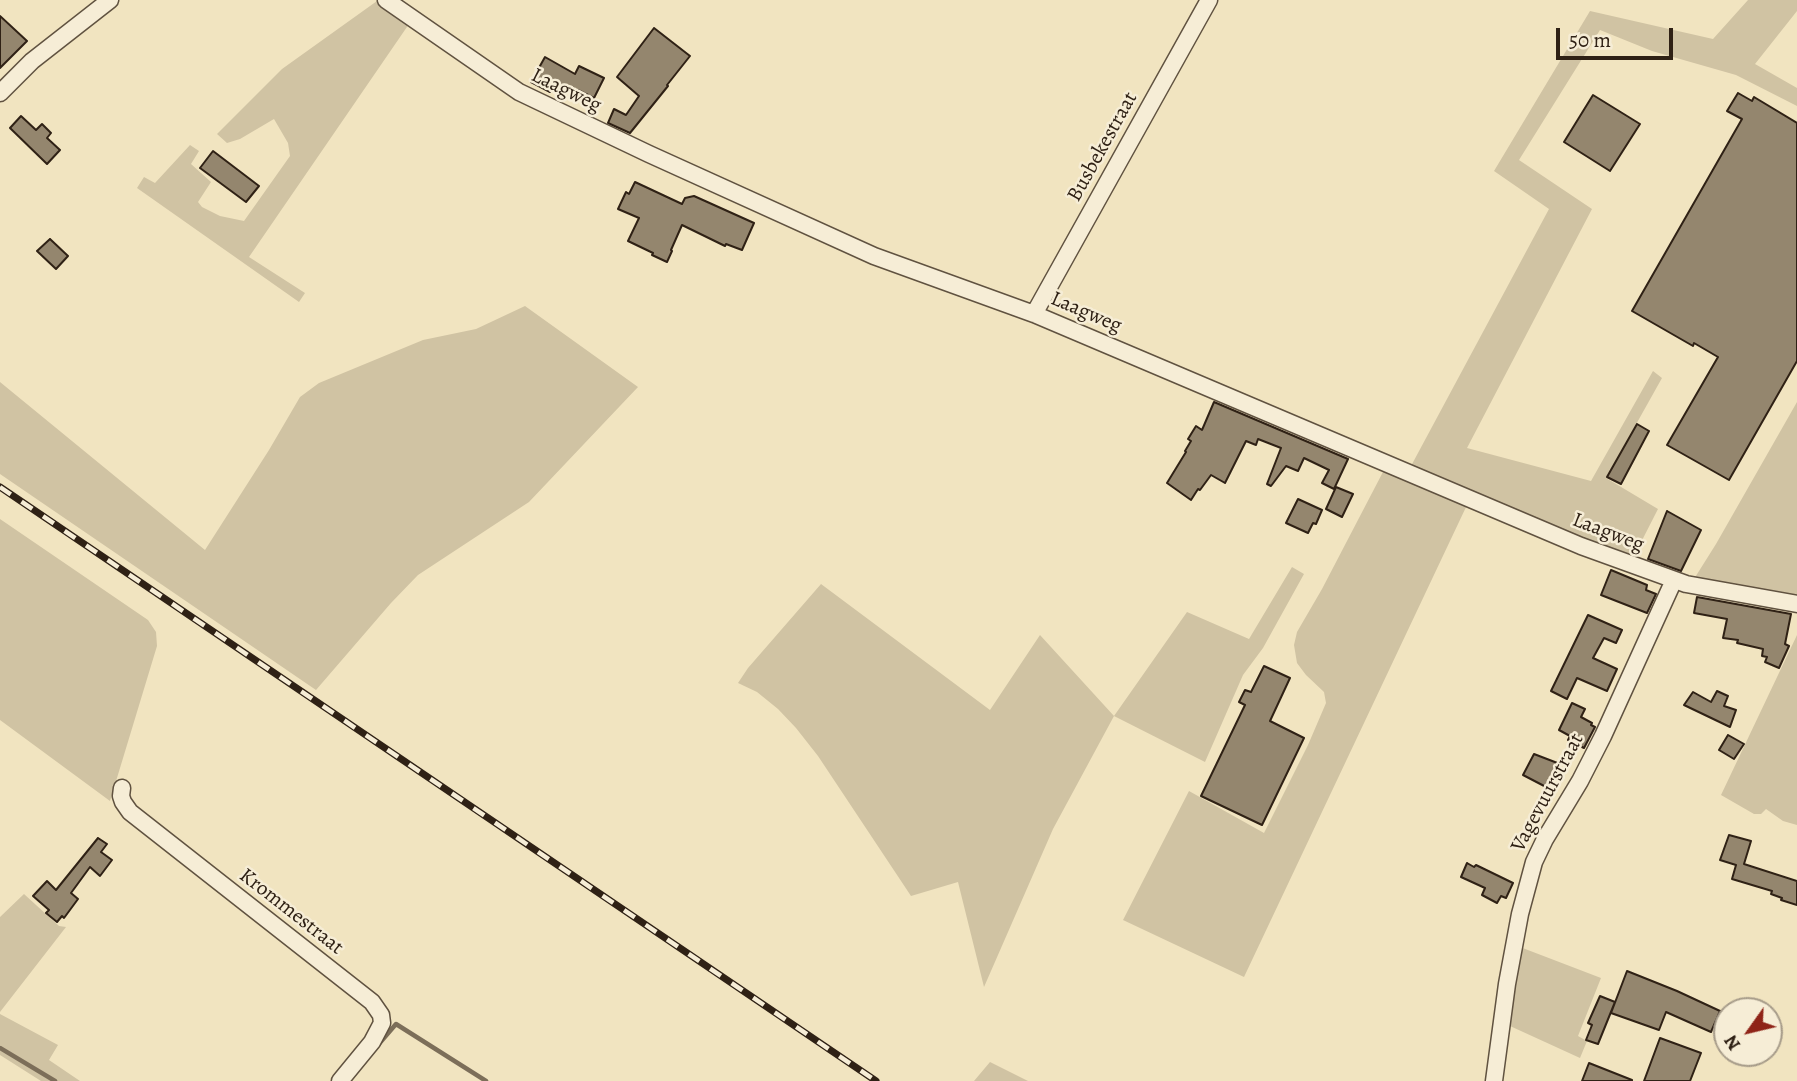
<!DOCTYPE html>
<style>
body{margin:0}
#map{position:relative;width:1797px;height:1081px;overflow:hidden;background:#f1e4c0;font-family:Alegreya,serif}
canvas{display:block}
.north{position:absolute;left:1713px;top:997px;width:70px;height:70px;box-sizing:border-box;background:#f6edd6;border:2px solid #a69b89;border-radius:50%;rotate:236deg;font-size:19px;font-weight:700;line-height:28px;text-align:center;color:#2f2115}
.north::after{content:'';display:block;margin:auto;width:24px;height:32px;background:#8f2418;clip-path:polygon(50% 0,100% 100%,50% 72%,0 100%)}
.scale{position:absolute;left:1556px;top:28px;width:117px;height:32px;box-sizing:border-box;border:4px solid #2f2115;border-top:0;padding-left:9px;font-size:21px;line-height:24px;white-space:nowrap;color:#2f2115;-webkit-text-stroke:5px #f6edd6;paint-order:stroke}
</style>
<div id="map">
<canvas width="1797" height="1081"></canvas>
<div class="north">N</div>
<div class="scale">50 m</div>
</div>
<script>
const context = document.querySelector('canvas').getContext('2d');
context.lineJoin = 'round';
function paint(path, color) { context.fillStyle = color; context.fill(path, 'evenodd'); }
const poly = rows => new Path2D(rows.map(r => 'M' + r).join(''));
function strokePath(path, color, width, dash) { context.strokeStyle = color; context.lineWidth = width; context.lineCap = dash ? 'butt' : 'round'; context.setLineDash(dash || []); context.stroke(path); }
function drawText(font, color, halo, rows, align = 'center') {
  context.font = font + ' Alegreya,serif'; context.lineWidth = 5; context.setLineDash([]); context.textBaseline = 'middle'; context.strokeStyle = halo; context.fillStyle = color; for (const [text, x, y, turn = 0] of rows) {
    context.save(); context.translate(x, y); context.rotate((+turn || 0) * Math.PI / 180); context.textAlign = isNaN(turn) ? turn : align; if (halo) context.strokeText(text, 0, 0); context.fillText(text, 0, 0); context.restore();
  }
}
const green = poly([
 [1748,0,1797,0,1797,11,1755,64,1797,88,1797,106,1736,75,1652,51,1600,30,1519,160,1592,209,1467,448,1591,481,1653,371,1662,378,1606,478,1658,509,1633,558,1411,466,1549,209,1494,171,1590,11,1713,39],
 [377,1,409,24,249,257,305,293,299,302,137,188,144,177,155,183,190,145,199,151,191,164,211,182,198,202,202,207,220,216,244,221,290,156,288,143,274,119,240,139,227,143,217,134,282,69],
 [525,306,638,387,529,502,418,575,391,603,316,690,0,474,0,382,205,550,269,450,300,397,319,383,423,340,476,329],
 [1797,402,1797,598,1694,579,1716,544],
 [1384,470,1467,505,1244,977,1123,920,1189,791,1264,833,1308,745,1326,703,1324,692,1306,675,1297,663,1294,645,1297,632,1322,589],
 [0,519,148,620,156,632,157,646,110,801,0,720],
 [1292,567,1304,574,1263,648,1243,675,1205,762,1114,716,1053,829,984,987,958,882,911,896,818,756,796,728,778,709,757,692,738,683,748,668,821,584,990,710,1040,635,1114,716,1187,612,1249,639],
 [1797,635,1797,825,1783,821,1766,809,1761,814,1754,814,1721,795],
 [24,894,59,926,66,927,0,1012,0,917],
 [1520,947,1601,978,1578,1036,1587,1041,1580,1058,1510,1026],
 [0,1014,58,1045,49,1060,80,1081,41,1081,0,1055],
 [990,1062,1028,1081,974,1081]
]);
const stream = poly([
 [378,1045,396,1024,486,1081],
 [0,1048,55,1081]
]);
const building = poly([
 [0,16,27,41,0,68,0,16],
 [654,28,690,56,667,85,668,86,630,133,608,123,614,109,626,115,639,96,617,77,654,28],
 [545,57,575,74,579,66,604,78,594,98,578,90,577,93,555,82,550,92,531,82,545,57],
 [1738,93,1752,101,1754,97,1797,123,1797,361,1729,480,1667,445,1718,357,1694,343,1693,346,1632,311,1742,119,1727,111,1738,93],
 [1593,95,1640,124,1610,171,1564,142,1593,95],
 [21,116,36,130,42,124,51,133,47,138,60,150,47,164,10,128,21,116],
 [213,151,259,186,246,202,200,168,213,151],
 [635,182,682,204,685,198,694,196,754,223,742,250,726,244,725,246,682,225,671,250,672,251,667,262,652,255,653,253,628,241,639,218,618,209,626,192,629,194,635,182],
 [50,239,68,256,56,269,37,251,50,239],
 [1214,402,1348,459,1334,489,1322,483,1329,470,1304,458,1298,471,1286,466,1271,486,1267,484,1281,448,1258,439,1256,445,1246,441,1225,483,1211,475,1200,490,1198,489,1191,500,1167,483,1186,452,1185,451,1191,441,1188,439,1196,426,1202,430,1214,402],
 [1637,424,1649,431,1621,484,1607,477,1637,424],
 [1336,487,1353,494,1342,517,1326,509,1336,487],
 [1298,499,1322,510,1316,524,1313,523,1308,533,1286,523,1298,499],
 [1667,511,1701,530,1681,571,1648,559,1667,511],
 [1611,570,1647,585,1646,590,1656,594,1647,613,1601,595,1611,570],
 [1697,597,1791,614,1785,644,1789,646,1779,668,1765,662,1767,657,1762,656,1763,649,1737,643,1738,640,1723,638,1727,619,1694,613,1697,597],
 [1588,615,1622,630,1616,643,1604,638,1593,658,1617,669,1607,691,1577,678,1567,699,1551,691,1588,615],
 [1264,666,1290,678,1270,721,1304,738,1262,825,1201,796,1245,705,1239,702,1245,690,1251,692,1264,666],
 [1717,691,1728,696,1724,706,1736,710,1730,727,1684,705,1693,692,1711,702,1717,691],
 [1572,703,1585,709,1581,717,1592,723,1591,725,1595,727,1584,748,1568,740,1570,736,1559,730,1572,703],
 [1728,735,1744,744,1734,759,1719,750,1728,735],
 [1534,754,1560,764,1548,788,1523,775,1534,754],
 [1729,835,1751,841,1744,864,1797,881,1797,905,1781,900,1782,898,1771,894,1772,891,1732,879,1736,865,1720,860,1729,835],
 [98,838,107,844,101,852,112,860,100,876,90,867,71,893,78,899,64,918,62,916,57,922,46,913,49,910,33,896,47,881,56,890,98,838],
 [1467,863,1474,867,1476,865,1513,883,1506,898,1501,896,1497,903,1482,895,1485,888,1461,877,1467,863],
 [1627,971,1677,991,1720,1011,1711,1032,1666,1012,1659,1030,1611,1013,1627,971],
 [1600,996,1615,1002,1598,1044,1586,1040,1592,1025,1588,1023,1600,996],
 [1660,1038,1701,1053,1690,1081,1644,1081,1660,1038],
 [1589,1063,1632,1080,1632,1081,1582,1081,1589,1063]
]);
const minor = poly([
 [386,0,519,92,649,154,874,256,1034,314,1581,546,1686,584,1797,604],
 [0,93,32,61,110,0],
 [1034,314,1209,0],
 [122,788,121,796,123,802,130,812,372,1002,381,1015,382,1023,372,1042,340,1081],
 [1494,1081,1507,984,1520,914,1534,862,1545,839,1580,781,1603,736,1674,580]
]);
const rail = poly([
 [0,487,876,1081]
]);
const streetNames = [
 ["Laagweg",566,91,26],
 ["Busbekestraat",1103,147,-61],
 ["Laagweg",1086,313,23],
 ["Laagweg",1608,533,21],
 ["Vagevuurstraat",1548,793,-62],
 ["Krommestraat",291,912,38]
];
paint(green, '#d0c3a3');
strokePath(stream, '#7c6e59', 4.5);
paint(building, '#94866e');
strokePath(building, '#2f2115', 2);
strokePath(minor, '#605240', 19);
strokePath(minor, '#f6edd6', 16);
strokePath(rail, '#2f2115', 7);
strokePath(rail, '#f6edd6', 4.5, [13]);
drawText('21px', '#2f2115', '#f6edd6', streetNames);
</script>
